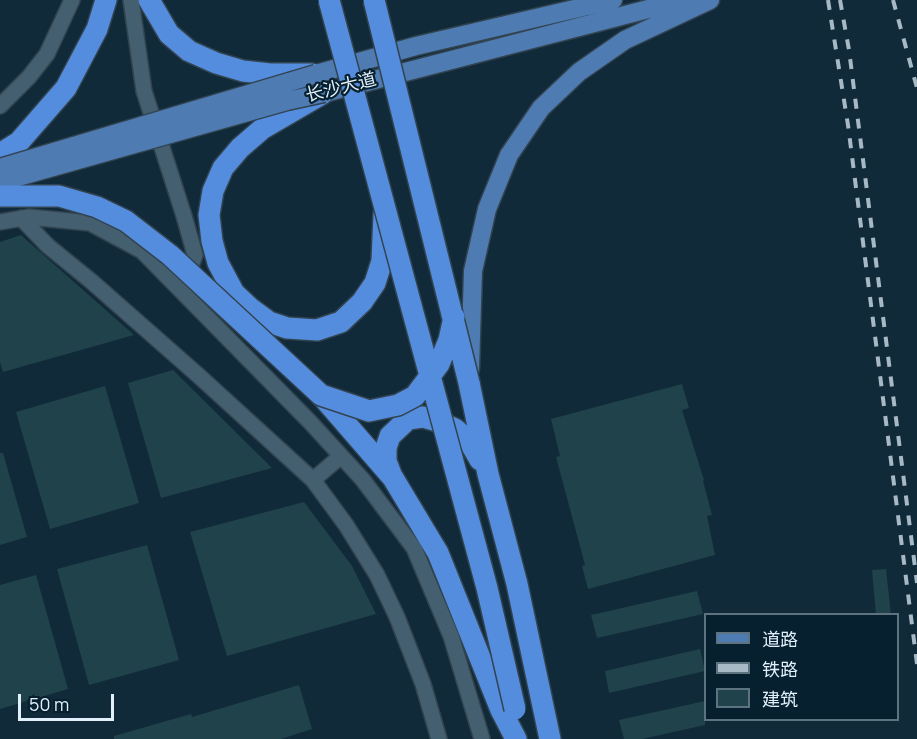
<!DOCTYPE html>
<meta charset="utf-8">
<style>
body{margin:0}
#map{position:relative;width:917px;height:739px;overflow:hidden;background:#102a39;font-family:Manrope,"Noto Sans SC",sans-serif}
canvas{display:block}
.legend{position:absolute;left:704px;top:613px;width:195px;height:108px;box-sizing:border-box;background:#06202f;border:2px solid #5e7380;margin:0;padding:8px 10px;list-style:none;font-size:18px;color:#e1f0fa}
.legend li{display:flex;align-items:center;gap:12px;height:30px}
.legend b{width:30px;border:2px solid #5e7380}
.scale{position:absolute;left:18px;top:694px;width:96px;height:27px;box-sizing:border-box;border:3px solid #e1f0fa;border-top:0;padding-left:8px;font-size:18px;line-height:21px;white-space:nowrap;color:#e1f0fa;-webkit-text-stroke:4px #06202f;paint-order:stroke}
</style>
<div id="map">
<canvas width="917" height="739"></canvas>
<ul class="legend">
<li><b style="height:8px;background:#4e7bb2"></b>道路</li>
<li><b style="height:8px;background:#a7b9c5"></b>铁路</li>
<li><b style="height:16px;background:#20424a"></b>建筑</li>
</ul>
<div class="scale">50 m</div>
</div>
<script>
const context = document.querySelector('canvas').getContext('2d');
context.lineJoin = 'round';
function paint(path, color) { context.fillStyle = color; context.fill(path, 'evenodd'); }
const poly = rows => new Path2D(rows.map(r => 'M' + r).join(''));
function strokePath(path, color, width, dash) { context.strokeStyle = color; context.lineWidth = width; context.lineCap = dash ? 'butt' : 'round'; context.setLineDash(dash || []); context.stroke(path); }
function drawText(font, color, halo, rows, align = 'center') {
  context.font = font + ' Manrope,"Noto Sans SC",sans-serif'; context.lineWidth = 4.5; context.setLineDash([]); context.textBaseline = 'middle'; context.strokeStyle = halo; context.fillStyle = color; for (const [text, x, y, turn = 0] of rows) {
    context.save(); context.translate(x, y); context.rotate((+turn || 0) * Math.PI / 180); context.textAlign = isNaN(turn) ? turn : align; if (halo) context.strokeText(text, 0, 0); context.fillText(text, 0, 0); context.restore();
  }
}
const building = poly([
 [21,235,134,335,3,372,0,362,0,242],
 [173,370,272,468,161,498,128,383],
 [682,384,689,408,682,410,704,480,703,481,712,515,707,516,715,555,588,589,582,566,585,565,556,457,560,456,551,419],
 [105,386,139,503,50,529,16,412],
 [0,453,3,453,27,537,0,545],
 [304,502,352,566,376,614,227,656,190,532],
 [147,545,179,660,89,685,57,569],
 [886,569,891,615,876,615,872,570],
 [36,575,68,689,0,709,0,585],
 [697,591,703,614,597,638,591,615],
 [700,649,705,671,609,693,605,671],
 [299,685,312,729,281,739,114,739,114,736,191,714,192,717],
 [705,701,705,725,642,739,624,739,619,720]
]);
const minor = poly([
 [131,0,144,91,184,216,195,255,186,280],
 [0,106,29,77,47,54,72,0],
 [21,218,48,246,91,281,199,376,313,480,346,525,377,575,397,617,423,684,439,739],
 [0,222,29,217,90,223,142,251,311,423,363,480,414,548,451,636,482,739],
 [313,480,341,456]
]);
const major = poly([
 [316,74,416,46,613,0],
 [324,93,683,0],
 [470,369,473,271,487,209,509,155,541,108,579,72,625,40,710,0]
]);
const highway = poly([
 [149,0,169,34,189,51,216,63,243,71,270,74,312,74],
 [322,94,262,129,240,148,223,168,213,191,209,215,212,241,218,263,234,293,250,308,269,322,287,328,317,330,341,322,362,302,375,283,382,261,384,214],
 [0,154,19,142,66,88,97,29,106,0],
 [469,383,488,474,517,584,550,739],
 [321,395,393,478,438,553,501,710,516,739],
 [391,474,386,461,386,448,390,436,408,419,423,417,440,422,455,429,469,441,480,460]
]);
const rail = poly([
 [828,0,848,125,917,664],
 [840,0,849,50,917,583],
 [893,0,917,88]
]);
const majorBridge = poly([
 [0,168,316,74],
 [0,182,287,101,324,93]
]);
const highwayBridge = poly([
 [329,0,487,588,515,709],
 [374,0,469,383],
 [0,196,59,196,97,207,126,221,170,255,321,395,369,411,398,405,415,396,439,364,449,340,454,317]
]);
const streetNames = [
 ["长沙大道",341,88,-14]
];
paint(building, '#20424a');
strokePath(minor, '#324350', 18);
strokePath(major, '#324350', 21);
strokePath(highway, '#324350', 24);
strokePath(minor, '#445f6f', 15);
strokePath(major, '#4e7bb2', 18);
strokePath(highway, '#558dde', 21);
strokePath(rail, '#a7b9c5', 4, [10, 10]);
strokePath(majorBridge, '#324350', 21, []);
strokePath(highwayBridge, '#324350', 24, []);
strokePath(majorBridge, '#4e7bb2', 18);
strokePath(highwayBridge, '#558dde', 21);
drawText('18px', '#e1f0fa', '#06202f', streetNames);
</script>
